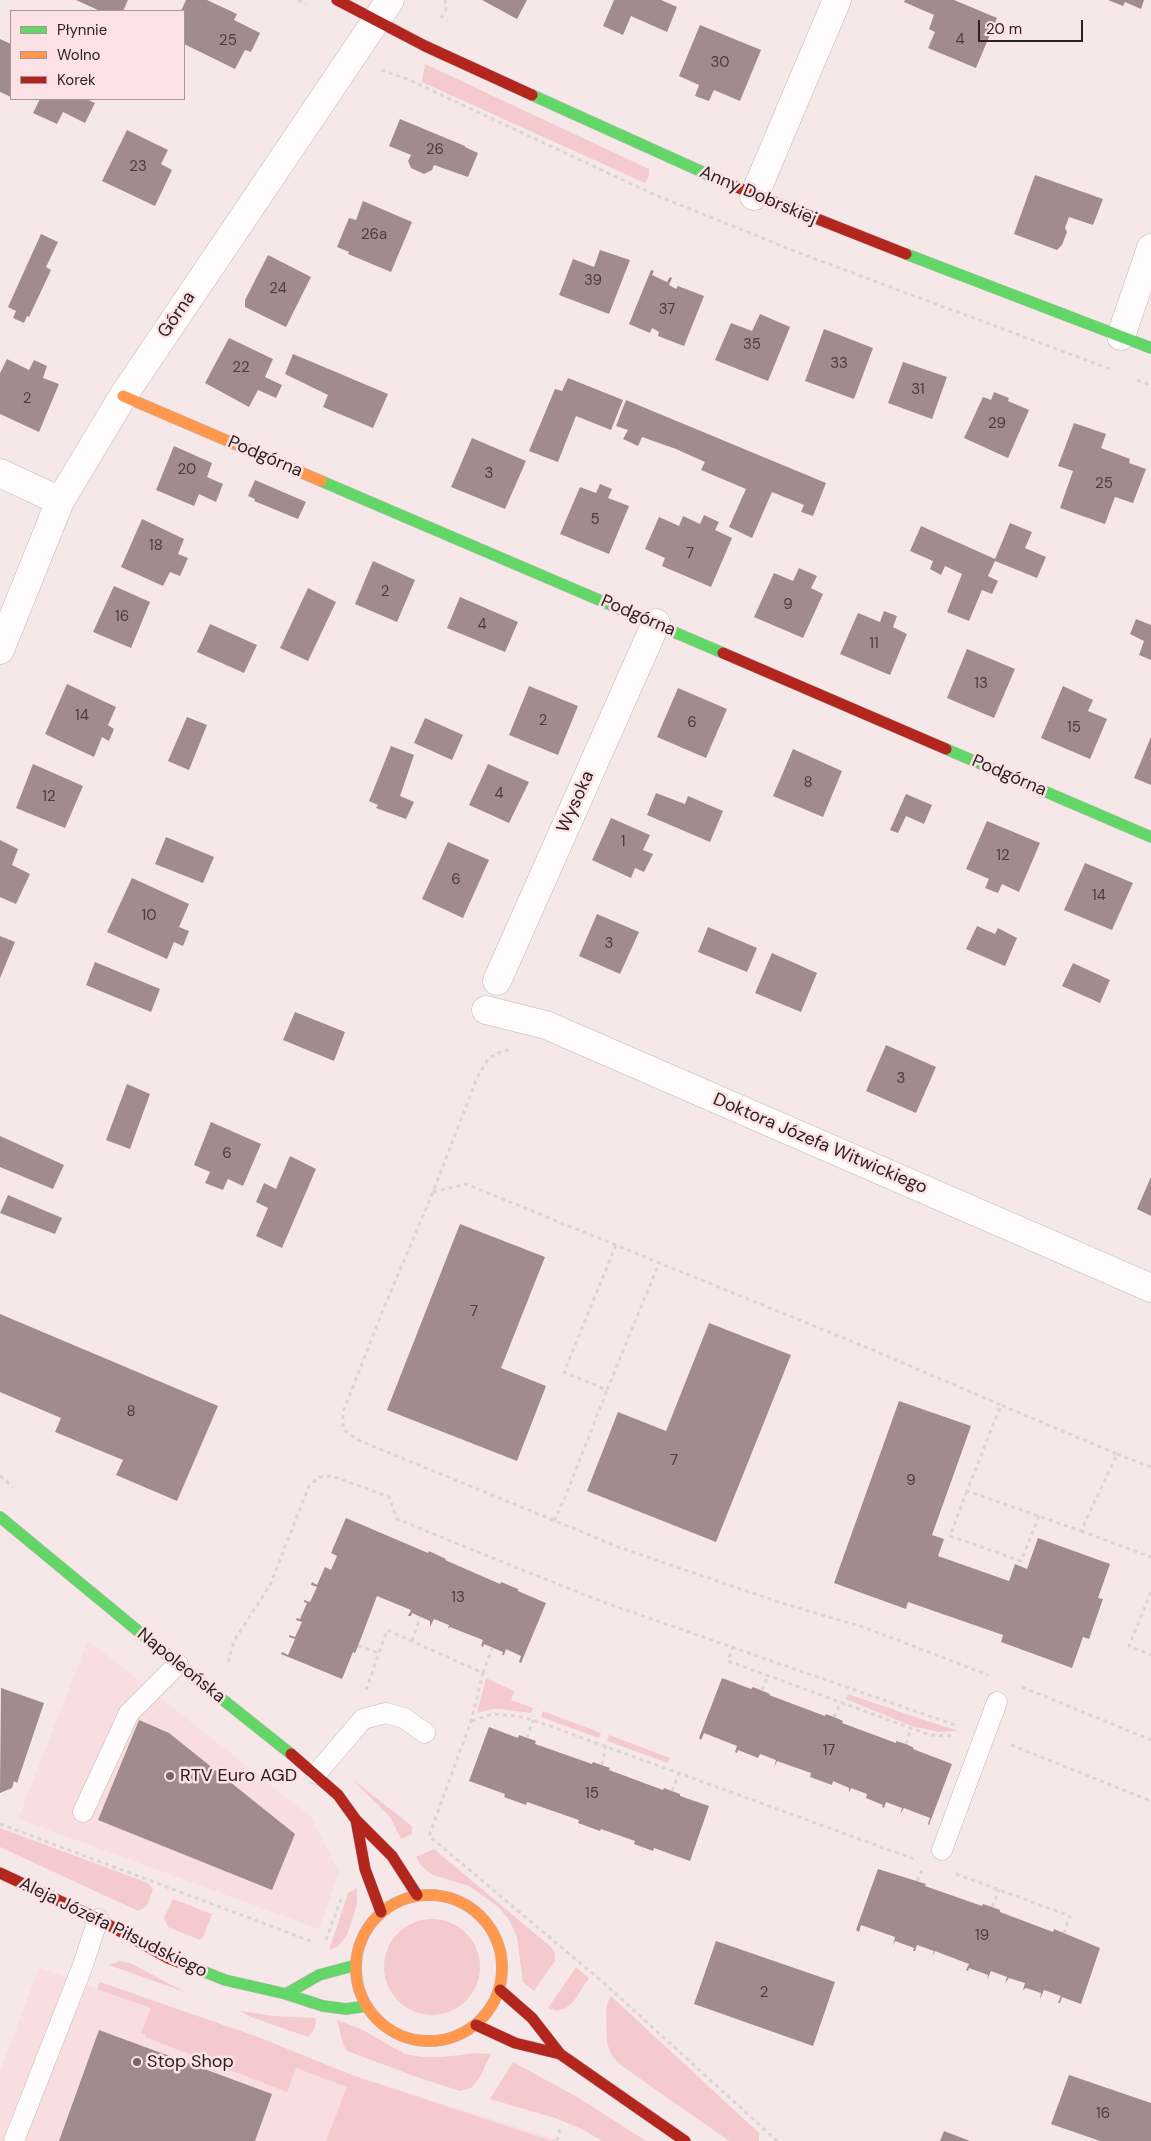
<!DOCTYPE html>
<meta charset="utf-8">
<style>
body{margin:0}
#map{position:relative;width:1151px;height:2141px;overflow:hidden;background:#f6e8e9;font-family:"DM Sans",sans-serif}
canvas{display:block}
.legend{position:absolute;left:10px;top:10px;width:175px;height:90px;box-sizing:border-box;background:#fce2e4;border:1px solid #a99597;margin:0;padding:6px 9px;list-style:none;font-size:15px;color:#2c2223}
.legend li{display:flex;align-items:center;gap:10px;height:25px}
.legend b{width:25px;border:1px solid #a99597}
.scale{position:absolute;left:978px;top:20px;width:105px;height:22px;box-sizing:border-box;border:2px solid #2c2223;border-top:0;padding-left:6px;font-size:15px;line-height:18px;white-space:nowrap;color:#2c2223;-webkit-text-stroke:4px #fce2e4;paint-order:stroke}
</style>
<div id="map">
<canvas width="1151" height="2141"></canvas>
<ul class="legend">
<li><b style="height:6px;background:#63d668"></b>Płynnie</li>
<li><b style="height:6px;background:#ff974d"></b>Wolno</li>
<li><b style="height:6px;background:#b3261e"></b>Korek</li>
</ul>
<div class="scale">20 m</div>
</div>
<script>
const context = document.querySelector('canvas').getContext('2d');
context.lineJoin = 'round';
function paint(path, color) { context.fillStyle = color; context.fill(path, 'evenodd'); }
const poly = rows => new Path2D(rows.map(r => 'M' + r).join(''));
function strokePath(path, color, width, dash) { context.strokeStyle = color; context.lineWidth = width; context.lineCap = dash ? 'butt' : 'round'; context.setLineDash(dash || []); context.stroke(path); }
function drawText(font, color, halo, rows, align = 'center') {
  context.font = font + ' "DM Sans",sans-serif'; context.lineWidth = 5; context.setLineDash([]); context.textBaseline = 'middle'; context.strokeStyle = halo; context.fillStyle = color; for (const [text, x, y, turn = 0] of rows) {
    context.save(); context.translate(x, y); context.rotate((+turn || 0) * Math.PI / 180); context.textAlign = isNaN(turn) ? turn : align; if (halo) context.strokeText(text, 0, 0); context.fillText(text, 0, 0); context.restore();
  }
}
const built = poly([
 [88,1640,311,1817,339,1872,319,1929,18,1819],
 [39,1968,352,2075,561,2141,0,2141,0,2071]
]);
const green = poly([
 [425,64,649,169,649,176,645,183,422,82],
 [486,1678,514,1691,511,1700,533,1708,531,1713,500,1709,492,1709,477,1713],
 [848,1694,918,1718,959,1731,939,1732,911,1726,846,1699],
 [543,1711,601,1733,599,1738,541,1717],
 [609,1735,670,1758,668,1763,607,1741],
 [352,1779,412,1826,412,1834,401,1839,390,1817],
 [0,1828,148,1883,153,1890,146,1907,138,1911,0,1847],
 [434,1849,551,1947,555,1954,555,1961,534,1991,523,1982,517,1937,508,1918,497,1906,469,1886,433,1875,421,1866,416,1857],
 [357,1888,357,1904,348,1933,339,1946,329,1950,348,1893],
 [173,1899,212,1914,203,1937,200,1940,168,1927,164,1918],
 '384 1967a48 48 0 1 1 96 0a48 48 0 1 1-96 0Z',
 [120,1961,130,1963,185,1992,109,1965],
 [576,1967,589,1978,574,2001,566,2008,557,2011,548,2008],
 [100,1982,258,2037,352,2075,551,2141,326,2141,347,2087,296,2068,287,2092,145,2037,146,2035,141,2033,151,2008,97,1989],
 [611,1996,759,2133,759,2141,729,2141,619,2064,611,2054,607,2043,606,2017,607,2004],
 [240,2011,274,2016,315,2018,316,2022,314,2030,308,2037,251,2017],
 [337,2020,361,2029,405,2054,422,2057,443,2057,476,2053,491,2054,480,2077,471,2088,460,2091,422,2079,347,2051,343,2044],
 [513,2062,579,2098,646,2141,602,2141,584,2130,555,2118,490,2099]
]);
const building = poly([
 [76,0,128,0,123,11,100,11],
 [186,0,207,0,237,14,234,20,260,33,251,52,245,50,235,69,184,44,184,11,181,11],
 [482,0,527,0,517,19],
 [614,0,661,0,677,7,667,32,631,16,623,35,603,26],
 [905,0,954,0,997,18,976,68,928,48,935,32,929,29,934,15,904,2],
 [1108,0,1144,0,1141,9,1125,2,1123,6],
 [700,25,761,50,740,101,714,90,709,101,695,96,699,85,679,76],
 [0,39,11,44,11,97,0,92],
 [40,99,86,99,95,103,85,123,63,112,57,124,33,113],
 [400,119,465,146,465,147,478,153,468,177,434,165,432,170,424,174,411,168,408,161,411,155,389,146],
 [127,130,168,150,161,164,172,170,155,206,102,181],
 [1035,175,1103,199,1093,225,1069,217,1065,228,1067,232,1062,245,1057,250,1014,234],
 [363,201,412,222,391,272,348,254,349,252,337,247,349,218,356,220],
 [41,234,58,242,46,267,51,270,29,317,27,316,24,323,13,318,16,311,8,307],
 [600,250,630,260,609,314,559,295,573,259,594,267],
 [268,255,311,277,286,327,245,307,245,300],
 [651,270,654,271,652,275,667,282,670,277,672,278,669,285,676,289,678,286,704,296,684,346,658,336,659,332,652,328,650,333,629,324],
 [760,314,790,327,768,381,715,360,731,323,752,331],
 [824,329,873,348,854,399,805,381],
 [229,338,273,359,265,377,282,385,276,398,258,390,249,407,205,383],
 [293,354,388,394,373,428,323,407,328,395,285,374],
 [7,359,29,370,34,360,47,366,43,378,59,384,39,432,0,414,0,373],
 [903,362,947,377,932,419,888,403],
 [568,378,623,400,611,430,576,416,558,462,529,451,555,389,562,391],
 [994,392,1009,398,1008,401,1029,410,1008,458,964,438,983,397,991,400],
 [626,400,826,483,813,516,801,512,804,505,772,492,752,538,729,527,746,489,701,470,705,462,676,449,642,437,638,446,623,439,628,430,616,426],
 [1074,423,1106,434,1101,448,1130,459,1129,463,1146,469,1133,503,1115,497,1105,524,1060,508,1073,471,1058,466],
 [472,438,526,461,505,509,451,487],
 [174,446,212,463,207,477,223,484,216,502,199,494,194,506,156,490],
 [255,480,306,502,298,519,254,501,255,499,248,496],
 [600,484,612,489,608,498,629,506,609,554,560,534,580,487,596,493],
 [704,515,719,522,715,530,732,538,711,587,662,566,665,558,645,549,659,517,679,526,683,516,700,524],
 [142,519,184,539,178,554,188,558,180,576,170,572,163,586,121,567],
 [1010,523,1032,532,1025,548,1046,557,1037,578,995,561,988,576,998,581,992,594,982,590,969,621,947,612,962,574,945,566,941,575,930,569,933,561,910,551,921,526,995,559],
 [373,561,415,580,397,622,355,604],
 [799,568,817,576,811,588,823,594,803,638,754,617,774,573,793,581],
 [114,586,150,602,131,648,93,632],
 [308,588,336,602,308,661,280,648],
 [460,597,518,622,505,652,447,628],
 [884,611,897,616,893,627,907,634,890,675,840,654,858,613,880,622],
 [1136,619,1151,625,1151,660,1139,655,1144,641,1130,634],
 [210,624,257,645,244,673,197,652],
 [967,649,1015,669,994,718,947,698],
 [67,684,116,707,108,725,114,729,109,741,102,737,94,757,45,734],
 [529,686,578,706,558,755,509,735],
 [1063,686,1093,700,1088,711,1107,719,1090,759,1041,738],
 [678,688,727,709,706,758,657,737],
 [187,717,207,725,189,770,168,761],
 [425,718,463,735,452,760,414,743],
 [1151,737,1151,785,1134,778],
 [391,746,414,755,400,796,414,802,406,819,376,808,378,805,369,801],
 [793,749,842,771,823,817,773,796],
 [33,764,83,786,65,828,16,808],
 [488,764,529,782,509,823,469,805],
 [656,793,685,804,688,796,723,811,710,842,647,815],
 [906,794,932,805,924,824,906,816,898,833,890,830],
 [611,818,650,835,643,850,653,854,644,872,635,868,631,878,592,860],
 [987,821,1040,843,1019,892,1002,884,998,893,985,888,989,879,966,869],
 [166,837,214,857,203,883,155,864],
 [0,840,18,849,12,865,30,874,16,904,0,897],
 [448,842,489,860,463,918,422,899],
 [1085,863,1133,883,1112,930,1064,910],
 [132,878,189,904,179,927,189,931,183,946,174,942,167,959,107,932],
 [597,914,639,932,620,974,579,956],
 [977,926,995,934,998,928,1017,938,1005,966,966,949],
 [708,927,757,948,747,972,698,952],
 [0,936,15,942,0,978],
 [772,953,817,973,801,1012,755,993],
 [95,962,160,989,151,1012,86,985],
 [1073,963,1110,980,1100,1003,1062,986],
 [295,1012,345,1032,334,1061,283,1040],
 [886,1045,936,1067,916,1113,866,1091],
 [127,1084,150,1094,130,1149,106,1140],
 [211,1122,261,1144,243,1186,228,1179,223,1190,205,1183,210,1172,194,1165],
 [0,1136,64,1165,53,1189,0,1167],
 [290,1156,316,1169,282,1248,256,1236,268,1208,256,1202,264,1183,276,1189],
 [1151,1177,1151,1216,1137,1209],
 [8,1195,62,1218,55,1234,0,1213],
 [460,1224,545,1257,501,1368,546,1386,517,1461,387,1410],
 [0,1314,218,1406,177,1501,116,1475,123,1460,55,1432,61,1418,0,1392],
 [709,1323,791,1355,716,1542,587,1491,618,1412,666,1431],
 [899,1401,971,1426,932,1535,944,1539,938,1556,1009,1581,1015,1564,1027,1569,1038,1538,1110,1564,1098,1598,1103,1599,1089,1639,1083,1637,1072,1668,1001,1642,1003,1635,908,1602,906,1609,834,1583],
 [346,1518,428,1553,429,1551,446,1559,445,1560,500,1584,501,1582,518,1589,518,1591,546,1603,521,1663,519,1662,521,1656,506,1649,504,1655,502,1655,503,1652,484,1644,483,1647,481,1646,483,1640,450,1627,448,1629,449,1625,434,1619,430,1627,430,1621,412,1613,411,1616,408,1616,411,1610,377,1596,358,1646,355,1653,353,1652,342,1679,281,1654,282,1652,288,1655,295,1639,289,1637,289,1635,295,1637,302,1622,296,1620,297,1618,300,1619,307,1603,304,1602,304,1600,310,1602,317,1587,311,1585,312,1582,317,1585,325,1567,331,1570,337,1556,331,1553],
 [722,1678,751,1689,753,1687,770,1694,769,1695,825,1716,826,1714,834,1717,843,1721,842,1723,896,1743,896,1741,906,1744,914,1748,913,1749,952,1764,929,1825,928,1824,930,1818,904,1808,900,1814,902,1808,886,1802,884,1808,882,1807,883,1805,866,1798,867,1794,851,1788,849,1793,849,1788,833,1781,832,1785,810,1777,811,1773,777,1761,774,1768,776,1760,760,1754,758,1758,738,1750,737,1753,735,1752,737,1746,704,1733,701,1740,699,1738],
 [1,1688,44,1703,17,1783,14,1781,12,1788,0,1793],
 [139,1720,169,1733,295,1834,272,1890,98,1820],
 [489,1727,518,1738,519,1735,536,1741,535,1744,592,1764,593,1762,610,1768,609,1770,663,1790,664,1788,680,1794,680,1796,709,1806,690,1861,654,1848,653,1851,634,1844,635,1841,601,1829,600,1831,578,1823,579,1820,527,1802,526,1805,504,1797,505,1794,469,1781],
 [878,1869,926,1884,925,1886,982,1906,983,1904,992,1907,1000,1910,1000,1912,1053,1932,1054,1929,1100,1948,1081,2004,1062,1997,1060,2003,1058,2003,1061,1996,1044,1990,1040,1999,1041,1993,1026,1988,1023,1990,1025,1983,1009,1978,1005,1983,1007,1977,991,1971,987,1980,988,1975,969,1968,968,1971,966,1970,969,1964,935,1951,932,1957,934,1951,917,1945,915,1951,913,1951,914,1948,895,1941,893,1946,895,1937,861,1925,859,1932,856,1930],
 [716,1941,835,1982,813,2046,694,2004],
 [99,2030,272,2094,255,2141,59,2141],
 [1069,2075,1151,2103,1151,2141,1100,2141,1051,2124],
 [944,2131,970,2141,940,2141]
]);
const path = poly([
 [298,0,306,4],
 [441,18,446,9,445,0],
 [381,70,407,79,653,194,802,254,1110,369],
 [1137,380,1151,385],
 [509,1050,502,1051,488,1059,477,1078,433,1192,383,1310,343,1412,343,1429,358,1440,621,1548,782,1603,866,1628,988,1675],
 [433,1192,466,1184,873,1350,1001,1405,967,1491,1081,1531,1117,1454,1001,1405],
 [616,1245,564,1372,607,1390,659,1263],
 [1117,1454,1151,1467],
 [0,1476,13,1487],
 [967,1491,950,1536,1021,1561,1039,1516],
 [554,1521,566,1495,607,1390],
 [1081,1531,1151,1557],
 [1151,1592,1129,1646,1151,1655],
 [412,1641,420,1617],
 [358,1646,379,1653],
 [733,1646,728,1661,930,1735,954,1736],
 [228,1662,234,1641,270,1585,309,1486,319,1477,332,1476,389,1497,397,1519,490,1557,603,1602,958,1726],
 [483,1673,492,1648],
 [1022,1687,1151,1740],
 [366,1690,387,1630,483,1673,471,1721,429,1836,604,1983,777,2141],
 [762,1690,768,1675],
 [834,1717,841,1702],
 [472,1721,492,1714,516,1716,533,1720,917,1860],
 [527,1738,533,1720],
 [906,1744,911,1728],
 [1011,1745,1151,1801],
 [602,1765,606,1745],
 [672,1791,679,1774],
 [0,1824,313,1942],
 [956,1874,1070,1916,1064,1933],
 [917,1881,922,1870],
 [992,1907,999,1890],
 [326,1940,341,1899],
 [557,2141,560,2129]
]);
const lane = poly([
 [316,1774,363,1719,386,1713,404,1718,425,1733],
 [83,1812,129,1713,178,1664],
 [942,1850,997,1702],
 [14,2141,83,1965,98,1919]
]);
const street = poly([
 [754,196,837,0],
 [1121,336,1151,248],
 [0,473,60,501],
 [0,650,60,501,123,396,390,0],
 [497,981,656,623],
 [486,1010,546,1025,1151,1288]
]);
const fast = poly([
 [532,95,729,184],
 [906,254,1151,348],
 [321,481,723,653],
 [946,749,1151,837],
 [0,1517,178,1664,291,1754],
 [200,1970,225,1980,286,1994,323,2006,346,2009,366,2006],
 [286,1994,319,1975,356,1965]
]);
const slow = poly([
 [123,396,321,481],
 '356 1968a73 73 0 1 1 146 0a73 73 0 1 1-146 0Z'
]);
const jam = poly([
 [337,0,425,46,532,95],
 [729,184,906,254],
 [723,653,946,749],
 [291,1754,338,1795,356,1820,392,1856,417,1895],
 [356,1820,365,1869,381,1912],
 [0,1873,98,1919,168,1958,200,1970],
 [500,1990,532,2018,560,2054,685,2141],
 [476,2025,515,2043,560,2054]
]);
const markers = [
 [170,1776,5,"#736768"],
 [137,2062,5,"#736768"]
];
const numberNames = [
 ["4",960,40],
 ["25",228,41],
 ["30",720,63],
 ["26",435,150],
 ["23",138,167],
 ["26a",374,235],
 ["39",593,281],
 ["24",278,289],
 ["37",667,310],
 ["35",752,345],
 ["33",839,364],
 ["22",241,368],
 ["31",918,390],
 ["2",27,399],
 ["29",997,424],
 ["20",187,470],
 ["3",489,474],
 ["25",1104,484],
 ["5",595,520],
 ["18",156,546],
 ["7",690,554],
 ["2",385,592],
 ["9",788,605],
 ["16",122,617],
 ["4",482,625],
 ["11",874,644],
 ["13",981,684],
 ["14",82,716],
 ["2",543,721],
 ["6",692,723],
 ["15",1074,728],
 ["8",808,783],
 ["4",499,794],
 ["12",49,797],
 ["1",623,842],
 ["12",1003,856],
 ["6",456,880],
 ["14",1099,896],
 ["10",149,916],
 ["3",609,944],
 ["3",901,1079],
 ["6",227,1154],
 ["7",474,1312],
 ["8",131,1412],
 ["7",674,1461],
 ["9",911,1481],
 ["13",458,1598],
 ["17",829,1751],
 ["15",592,1794],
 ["19",982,1936],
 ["2",764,1993],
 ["16",1103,2114]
];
const streetNames = [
 ["Anny Dobrskiej",758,196,23],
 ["Górna",177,315,-56],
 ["Podgórna",265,457,23],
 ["Podgórna",638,616,23],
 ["Podgórna",1009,776,23],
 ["Wysoka",576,802,-66],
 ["Doktora Józefa Witwickiego",820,1144,23],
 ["Napoleońska",181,1666,39],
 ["Aleja Józefa Piłsudskiego",113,1928,26]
];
const poiNames = [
 ["RTV Euro AGD",180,1776],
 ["Stop Shop",147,2062]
];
paint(built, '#f8dee1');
paint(green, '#f4cacf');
paint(building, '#a28b8f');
strokePath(lane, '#c1b6b8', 21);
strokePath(street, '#c1b6b8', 29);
strokePath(fast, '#c1b6b8', 12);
strokePath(slow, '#c1b6b8', 12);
strokePath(jam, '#c1b6b8', 12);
strokePath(path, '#dad5d5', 3, [4, 4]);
strokePath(lane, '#fefcfc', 20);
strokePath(street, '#fefcfc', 28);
strokePath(fast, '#63d668', 11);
strokePath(slow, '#ff974d', 11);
strokePath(jam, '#b3261e', 11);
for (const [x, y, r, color] of markers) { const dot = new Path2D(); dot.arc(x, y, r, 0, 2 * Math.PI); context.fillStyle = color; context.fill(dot); strokePath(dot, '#fce2e4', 2); }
drawText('15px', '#4a3c3e', null, numberNames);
drawText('18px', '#2c2223', '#fce2e4', streetNames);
drawText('18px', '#2c2223', '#fce2e4', poiNames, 'left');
</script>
